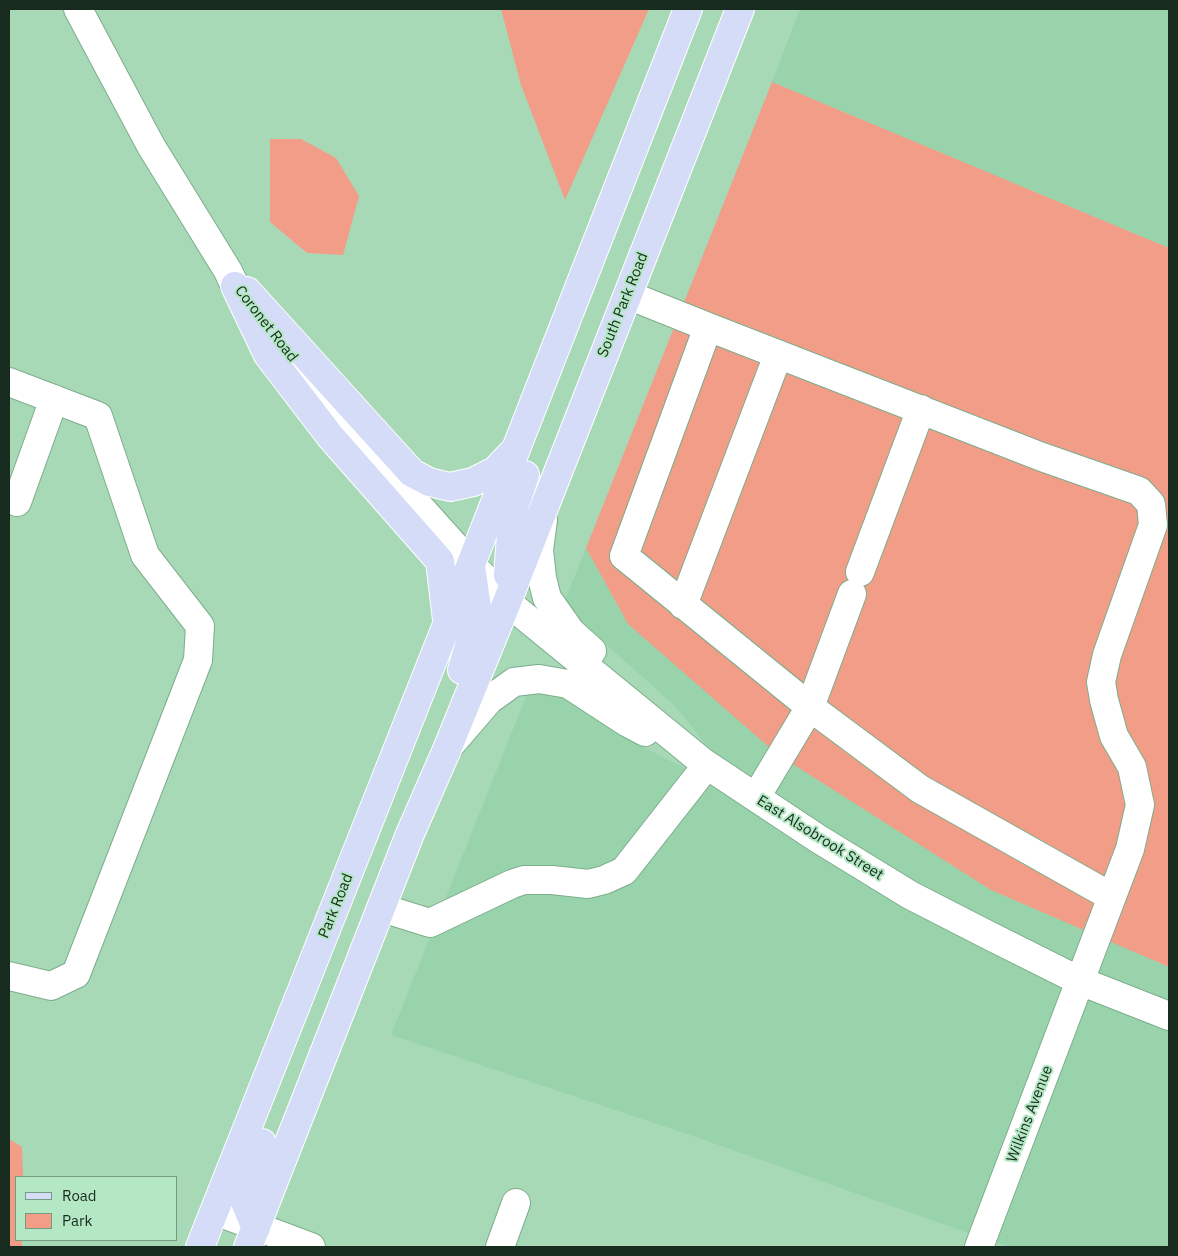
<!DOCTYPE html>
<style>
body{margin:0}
#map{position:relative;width:1178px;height:1256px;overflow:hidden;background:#a8d9b7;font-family:"IBM Plex Sans",sans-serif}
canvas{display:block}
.frame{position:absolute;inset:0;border:10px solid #172b1e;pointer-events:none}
.legend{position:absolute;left:15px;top:1176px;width:162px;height:65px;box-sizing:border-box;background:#b4e7c3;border:1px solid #759c81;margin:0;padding:6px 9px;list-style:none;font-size:15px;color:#172b1e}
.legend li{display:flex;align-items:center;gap:10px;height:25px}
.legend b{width:25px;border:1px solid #759c81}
</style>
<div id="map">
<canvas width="1178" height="1256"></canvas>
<div class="frame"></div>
<ul class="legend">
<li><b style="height:6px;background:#d4dcf8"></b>Road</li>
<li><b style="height:14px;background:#f19d88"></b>Park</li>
</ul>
</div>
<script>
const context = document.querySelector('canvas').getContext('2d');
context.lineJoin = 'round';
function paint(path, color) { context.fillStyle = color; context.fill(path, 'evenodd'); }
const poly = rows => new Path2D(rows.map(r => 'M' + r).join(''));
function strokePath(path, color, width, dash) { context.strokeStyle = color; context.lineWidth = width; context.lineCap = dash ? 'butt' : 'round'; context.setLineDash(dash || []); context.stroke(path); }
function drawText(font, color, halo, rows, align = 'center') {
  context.font = font + ' "IBM Plex Sans",sans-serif'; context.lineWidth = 4; context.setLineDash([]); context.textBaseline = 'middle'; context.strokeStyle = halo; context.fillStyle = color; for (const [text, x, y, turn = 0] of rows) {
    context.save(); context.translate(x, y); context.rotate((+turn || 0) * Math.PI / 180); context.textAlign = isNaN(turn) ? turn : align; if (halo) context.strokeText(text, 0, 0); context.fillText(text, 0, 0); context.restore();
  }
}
const built = poly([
 [800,9,1169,9,1169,248,772,82],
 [586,548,628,624,1158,963,1169,967,1169,1001,1085,968,995,924,917,882,824,826,712,752,676,707,581,622,565,600],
 [538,692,562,697,622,736,696,774,904,906,984,949,1064,988,971,1234,693,1136,391,1035,527,694],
 [1086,998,1169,1030,1169,1247,1008,1247,994,1242]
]);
const green = poly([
 [501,9,649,9,565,200,521,85],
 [772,82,1169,248,1169,967,991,890,777,754,628,624,586,548],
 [270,139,301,139,336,158,359,196,343,255,307,253,270,222],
 [9,1139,22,1147,23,1177,16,1177,16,1240,22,1240,22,1247,9,1247]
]);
const minor = poly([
 [78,9,151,146,228,271,235,286,250,304],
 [628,295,708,327],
 [297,363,348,427,471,564,507,602,704,763,817,838,910,895,990,936,1080,981,1169,1016],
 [9,382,98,416,145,555,200,626,198,660,76,974,51,986,9,976],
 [17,502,54,399],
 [543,520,539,550,542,578,547,598,571,632,592,651],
 [860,572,921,409],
 [683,605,778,355],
 [451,744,489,700,514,682,539,679,568,684,628,723,645,732],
 [756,797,810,707,852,594],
 [382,908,430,923,512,884,524,880,552,880,588,884,604,880,624,871,707,765],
 [215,1211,311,1247],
 [500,1247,516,1203],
 [979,1247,1130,849,1140,805,1132,767,1114,736,1104,700,1101,682,1107,655,1153,525,1151,504,1139,491,1042,457,708,327,624,556,810,707,920,789,1112,897]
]);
const major = poly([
 [235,286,268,355,330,436,440,561,447,620],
 [247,291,412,473,429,482,450,487,473,482,495,471,512,453],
 [508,575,513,510,525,475],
 [462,670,478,615,471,566],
 [256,1228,243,1197,262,1143],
 [200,1247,471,564,688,9],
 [248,1247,410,834,448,747,507,602,740,9]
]);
const streetNames = [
 ["South Park Road",623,305,-68],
 ["Coronet Road",266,324,52],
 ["East Alsobrook Street",820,838,32],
 ["Park Road",336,906,-68],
 ["Wilkins Avenue",1030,1114,-69]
];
paint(built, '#99d3ab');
paint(green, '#f19d88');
strokePath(minor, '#7dad8c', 30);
strokePath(major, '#fff', 30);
strokePath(minor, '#fff', 28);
strokePath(major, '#d4dcf8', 28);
drawText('15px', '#172b1e', '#b4e7c3', streetNames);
</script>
